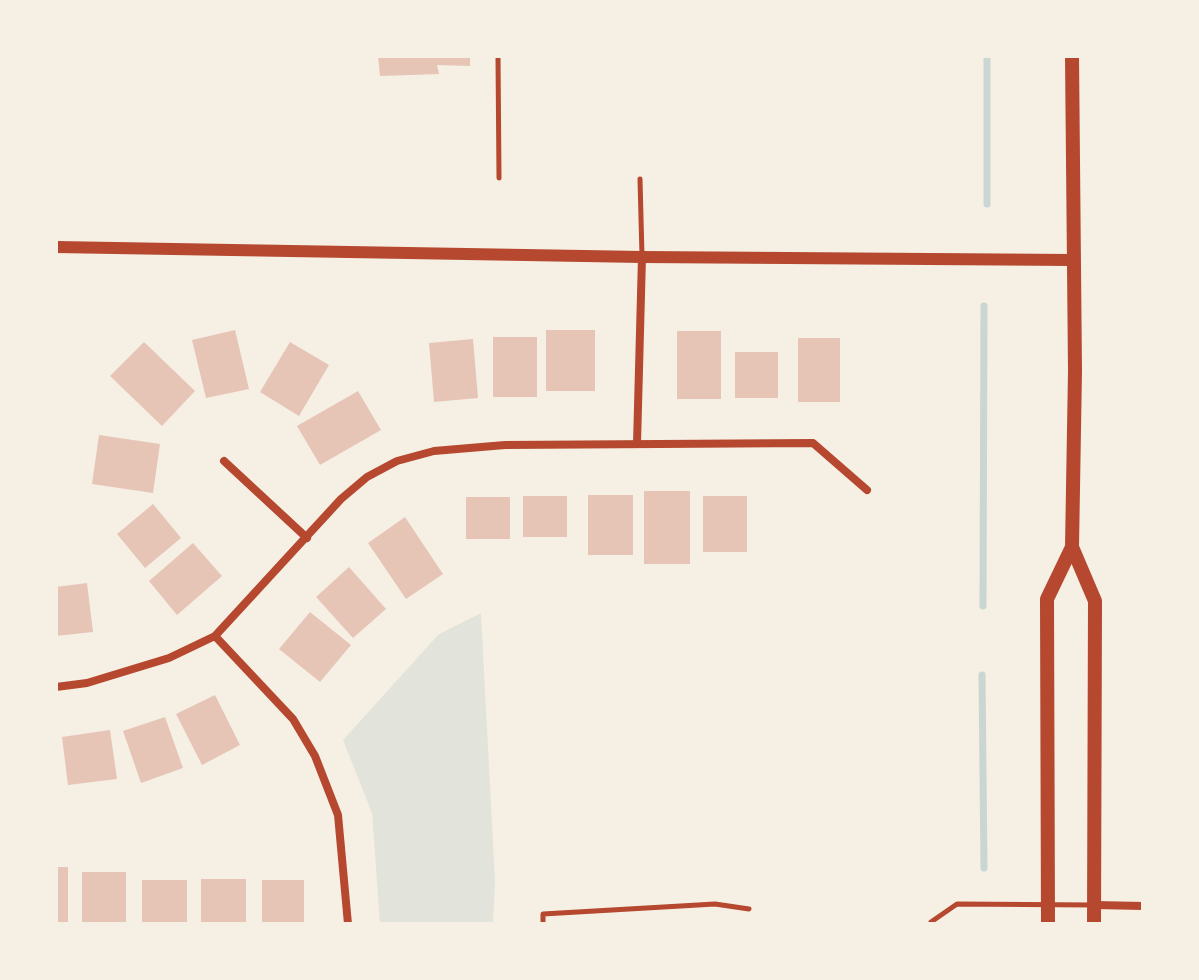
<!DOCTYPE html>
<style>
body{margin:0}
#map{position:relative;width:1199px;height:980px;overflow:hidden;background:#f6efe4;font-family:Arial,sans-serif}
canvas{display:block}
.frame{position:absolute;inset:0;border:58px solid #f6efe4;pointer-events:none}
</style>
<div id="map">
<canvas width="1199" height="980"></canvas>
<div class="frame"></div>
</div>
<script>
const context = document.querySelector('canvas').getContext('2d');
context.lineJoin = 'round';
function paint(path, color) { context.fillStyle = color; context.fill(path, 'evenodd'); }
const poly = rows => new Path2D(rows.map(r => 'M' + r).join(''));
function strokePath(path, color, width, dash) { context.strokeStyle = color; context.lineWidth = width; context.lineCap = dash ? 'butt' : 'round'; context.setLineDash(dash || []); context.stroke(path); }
const green = poly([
 [481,613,495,881,493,924,380,924,372,813,343,740,439,634]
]);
const stream = poly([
 [987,56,987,204],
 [983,606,984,306],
 [982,675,984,868]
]);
const building = poly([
 [378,56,470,56,470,66,437,65,439,74,380,76],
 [235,330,249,389,206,398,192,340],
 [546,330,595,330,595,391,546,391],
 [677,331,721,331,721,399,677,399],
 [493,337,537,337,537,397,493,397],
 [798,338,840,338,840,402,798,402],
 [473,339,478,398,434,402,429,343],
 [144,342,195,391,162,426,110,376],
 [290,342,329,365,299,416,260,392],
 [735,352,778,352,778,398,735,398],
 [358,391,381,430,320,465,297,426],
 [99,435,160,444,153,493,92,484],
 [644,491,690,491,690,564,644,564],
 [588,495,633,495,633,555,588,555],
 [523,496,567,496,567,537,523,537],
 [703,496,747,496,747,552,703,552],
 [466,497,510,497,510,539,466,539],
 [153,504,181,538,145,568,117,534],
 [405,517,443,574,406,599,368,543],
 [193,543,222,576,177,615,149,581],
 [349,567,386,609,353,638,316,597],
 [87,583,93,632,56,636,56,587],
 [310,612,351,645,320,682,279,649],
 [215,695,240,745,202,765,176,714],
 [165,717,183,768,141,783,123,731],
 [110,730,117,779,68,785,62,737],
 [56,867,68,867,68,924,56,924],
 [82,872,126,872,126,924,82,924],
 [201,879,246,879,246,924,201,924],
 [142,880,187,880,187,924,142,924],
 [262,880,304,880,304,924,262,924]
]);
const service = poly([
 [498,56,499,178],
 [640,179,642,256],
 [931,922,957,904,1093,905],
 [543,924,543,914,715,904,749,909]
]);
const minor = poly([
 [637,444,642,257],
 [224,461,307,538],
 [215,636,293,719,315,756,338,815,348,924],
 [56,687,87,683,169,658,215,636,341,499,367,477,397,461,434,451,505,445,813,443,867,490],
 [1094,905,1143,906]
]);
const tertiary = poly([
 [56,247,642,257,1073,260]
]);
const secondary = poly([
 [1072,547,1095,601,1094,924],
 [1048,924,1047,599,1072,547,1075,371,1072,56]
]);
paint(green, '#e2e4dc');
strokePath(stream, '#c9d6d2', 7);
paint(building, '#e6c5b7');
strokePath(service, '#b5482f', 5);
strokePath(minor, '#b5482f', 8);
strokePath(tertiary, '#b5482f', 12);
strokePath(secondary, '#b5482f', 14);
</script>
